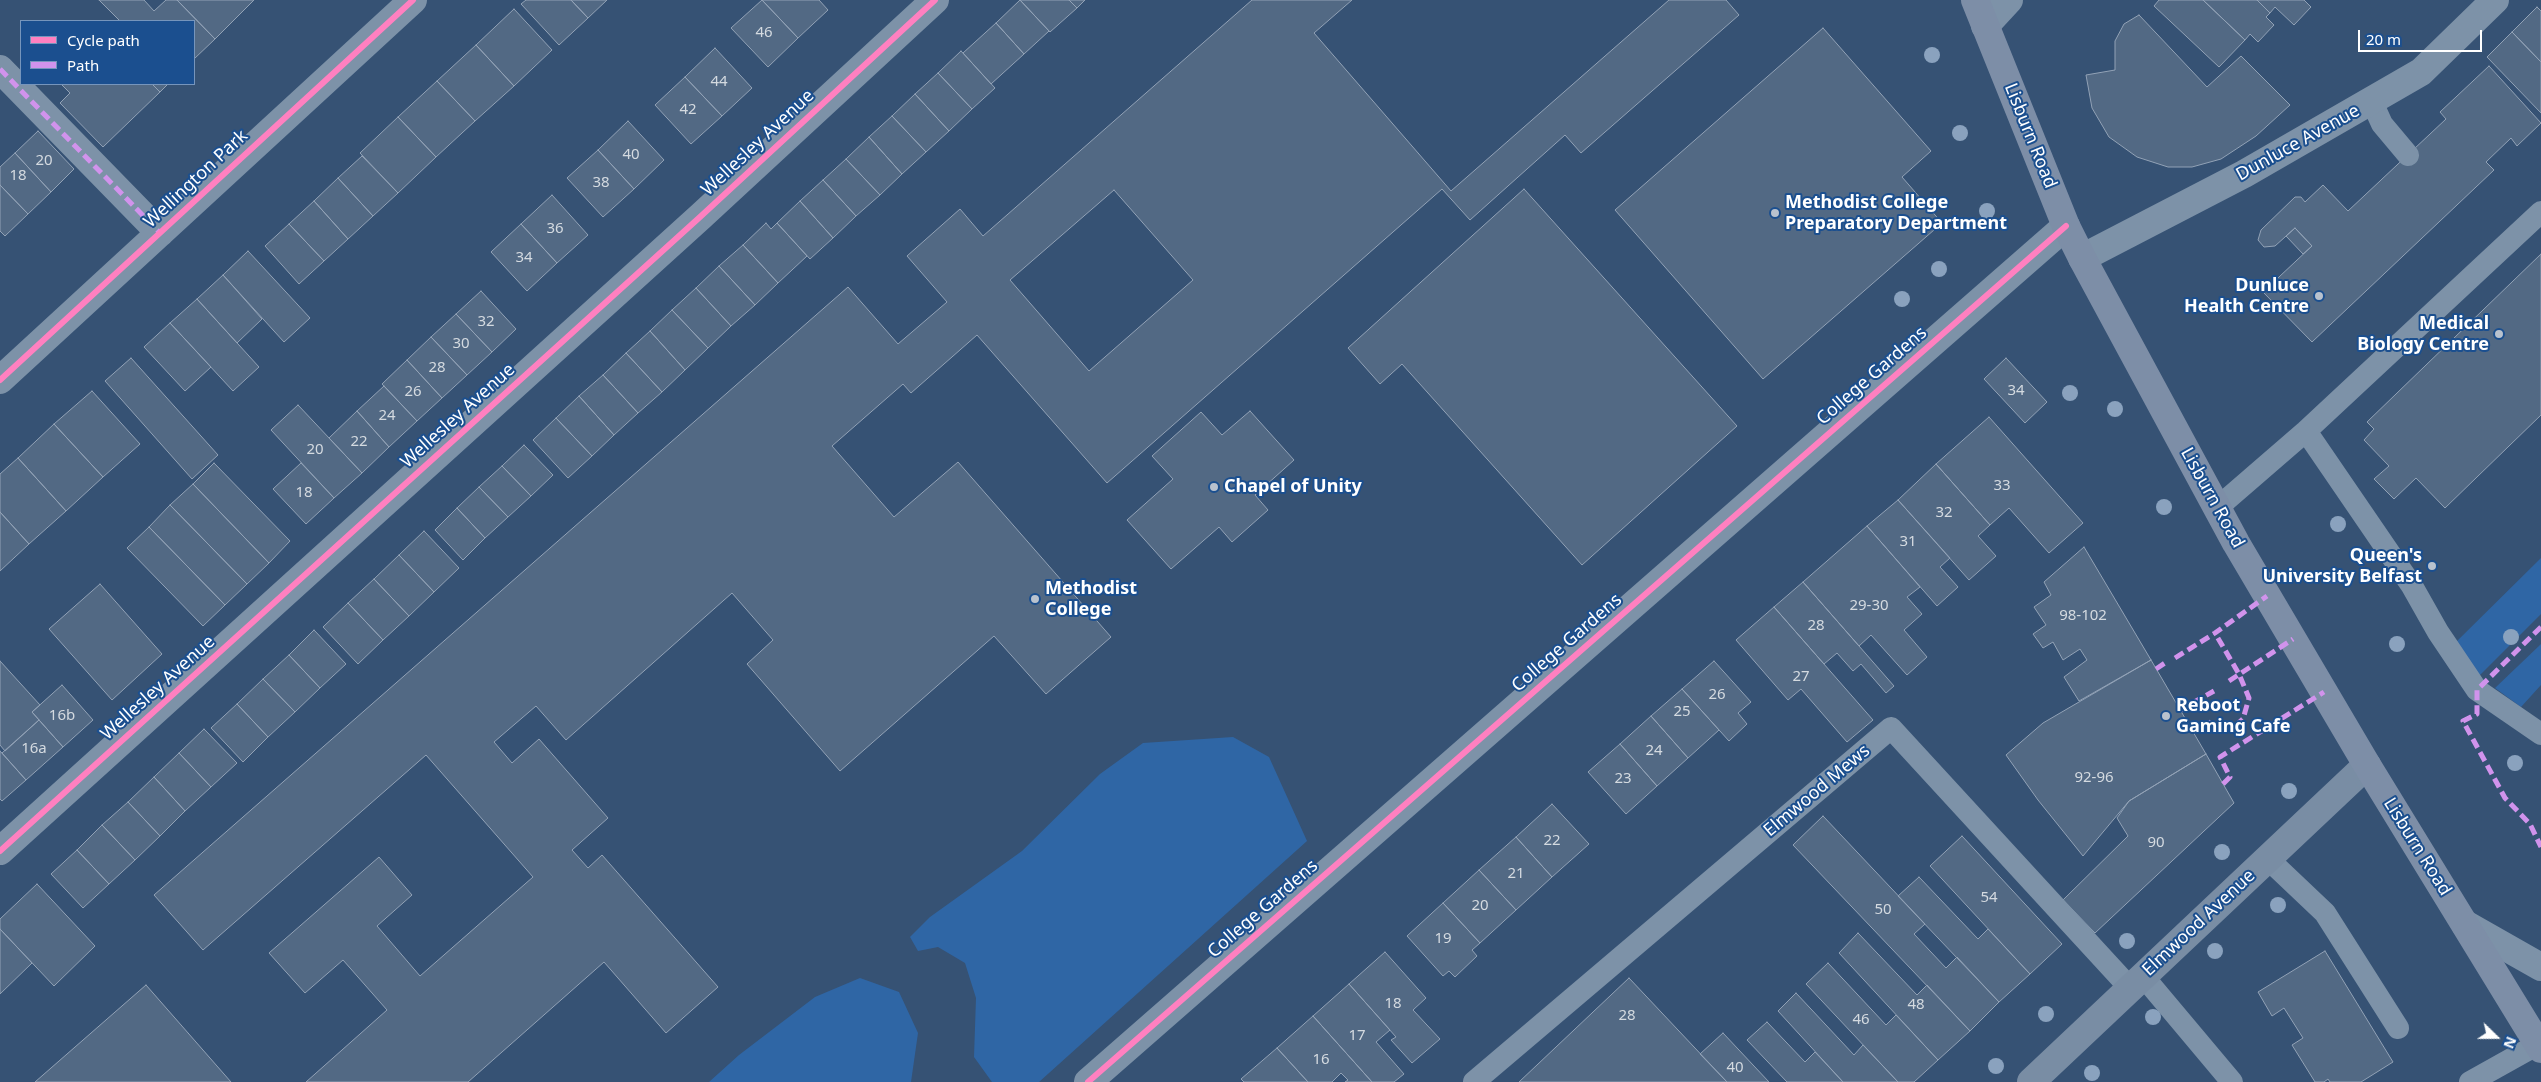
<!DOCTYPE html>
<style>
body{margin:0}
#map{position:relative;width:2541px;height:1082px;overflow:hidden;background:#365274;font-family:"Noto Sans",sans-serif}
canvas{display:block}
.legend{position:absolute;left:20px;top:20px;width:175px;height:65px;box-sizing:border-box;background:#1b4f8f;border:1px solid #7695bc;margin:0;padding:6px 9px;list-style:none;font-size:15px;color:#fff}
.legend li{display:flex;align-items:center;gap:10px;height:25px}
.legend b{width:25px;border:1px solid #7695bc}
.north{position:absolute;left:2471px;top:1012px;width:50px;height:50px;-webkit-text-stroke:4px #1b4f8f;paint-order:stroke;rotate:112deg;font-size:14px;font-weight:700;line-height:20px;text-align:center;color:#fff}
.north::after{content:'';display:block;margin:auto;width:18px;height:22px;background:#fff;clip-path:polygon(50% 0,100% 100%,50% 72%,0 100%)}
.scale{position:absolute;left:2358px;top:30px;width:124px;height:22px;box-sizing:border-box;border:2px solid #fff;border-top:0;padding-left:6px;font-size:15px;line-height:18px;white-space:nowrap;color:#fff;-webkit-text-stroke:4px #1b4f8f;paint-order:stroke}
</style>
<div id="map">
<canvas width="2541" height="1082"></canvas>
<ul class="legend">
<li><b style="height:6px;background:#ff80c0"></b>Cycle path</li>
<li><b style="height:6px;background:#d193ec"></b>Path</li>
</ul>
<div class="north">N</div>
<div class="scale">20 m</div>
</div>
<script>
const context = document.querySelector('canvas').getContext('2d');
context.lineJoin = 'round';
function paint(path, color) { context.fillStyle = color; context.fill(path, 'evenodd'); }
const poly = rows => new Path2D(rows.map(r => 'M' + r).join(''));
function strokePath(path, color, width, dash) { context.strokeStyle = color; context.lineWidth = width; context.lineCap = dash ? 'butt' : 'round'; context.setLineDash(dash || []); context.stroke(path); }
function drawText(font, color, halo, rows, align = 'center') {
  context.font = font + ' "Noto Sans",sans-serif'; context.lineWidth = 4; context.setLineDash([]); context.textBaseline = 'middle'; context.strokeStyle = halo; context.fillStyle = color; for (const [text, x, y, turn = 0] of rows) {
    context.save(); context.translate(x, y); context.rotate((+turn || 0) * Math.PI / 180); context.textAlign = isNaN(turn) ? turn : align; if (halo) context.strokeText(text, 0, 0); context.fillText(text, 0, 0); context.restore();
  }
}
const green = poly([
 [2541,558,2541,614,2479,676,2454,644],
 [2541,644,2541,685,2521,707,2495,688],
 [1233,737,1269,757,1307,841,1039,1082,992,1082,974,1057,976,998,965,963,938,947,918,951,910,937,930,917,1022,851,1100,774,1143,743],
 [860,978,899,992,918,1033,911,1082,709,1082,739,1055,815,997]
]);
const building = poly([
 [99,0,144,0,154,11,166,0,177,0,215,39,194,59,194,21,120,21,99,0],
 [177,0,254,0,215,39,177,0],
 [526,0,571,0,588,18,559,45,521,4,526,0],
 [571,0,607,0,588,18,571,0],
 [762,0,798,38,768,67,731,28,762,0],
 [762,0,819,0,828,10,798,38,762,0],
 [1020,0,1049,31,1024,54,996,23,1020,0],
 [1020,0,1069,0,1077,8,1050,32,1020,0],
 [1069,0,1085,0,1077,8,1069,0],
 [1252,0,1352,0,1314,33,1451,191,1669,0,1726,0,1739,15,1581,153,1565,135,1470,220,1442,189,1107,483,977,335,911,393,903,384,832,446,894,517,958,462,1111,637,1046,694,994,636,840,771,747,664,773,640,732,593,566,740,536,706,494,742,512,763,539,739,608,818,572,850,588,868,602,855,718,987,666,1033,604,962,468,1082,306,1082,387,1010,343,960,305,993,269,953,379,857,412,895,377,926,420,976,533,877,426,755,203,950,154,895,848,287,898,344,947,302,907,256,960,209,983,236,1252,0],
 [1114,190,1193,280,1089,371,1010,280,1114,190],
 [2159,0,2203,0,2245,40,2219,67,2154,6,2159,0],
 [2203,0,2257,0,2270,13,2266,17,2274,25,2258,42,2250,34,2245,40,2203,0],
 [2257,0,2304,0,2311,7,2294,25,2275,7,2270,13,2257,0],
 [2537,7,2541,11,2541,62,2512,32,2537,7],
 [514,9,552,50,514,86,476,45,514,9],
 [2139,15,2207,87,2241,56,2290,105,2256,136,2221,159,2192,167,2168,167,2137,157,2109,137,2092,108,2086,75,2115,70,2115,41,2124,24,2139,15],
 [996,23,1024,54,991,84,963,53,996,23],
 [1823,28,1931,151,1902,177,1942,223,1763,379,1615,210,1823,28],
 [2512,32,2541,62,2541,113,2487,57,2512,32],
 [476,45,514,86,475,121,437,81,476,45],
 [715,48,752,88,722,116,685,77,715,48],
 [961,51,995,88,972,109,938,73,961,51],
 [2489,66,2541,123,2517,146,2511,138,2486,162,2494,170,2312,342,2263,292,2312,246,2295,228,2275,246,2264,247,2258,240,2261,230,2295,197,2301,197,2305,202,2323,185,2348,211,2446,119,2440,112,2489,66],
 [938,73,972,109,949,131,915,94,938,73],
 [685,77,722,116,691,144,655,105,685,77],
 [437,81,475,121,436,157,398,117,437,81],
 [61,84,152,84,160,92,103,147,60,103,70,93,61,84],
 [152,84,168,84,160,92,152,84],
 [915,94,949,131,926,152,892,116,915,94],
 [892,116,926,152,902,174,869,137,892,116],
 [398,117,436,157,398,193,360,153,398,117],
 [628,121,664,160,634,189,598,150,628,121],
 [38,131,74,169,51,192,15,153,38,131],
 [869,137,902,174,880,195,846,159,869,137],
 [598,150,634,189,603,217,567,178,598,150],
 [15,153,51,192,28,214,0,185,0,167,15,153],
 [362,156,398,193,373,216,338,178,362,156],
 [846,159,880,195,856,216,823,180,846,159],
 [338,178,373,216,348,239,314,201,338,178],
 [823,180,856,216,833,238,800,201,823,180],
 [0,185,28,214,5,236,0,231,0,185],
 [1524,189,1737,426,1582,565,1402,364,1380,384,1348,348,1524,189],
 [552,195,588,235,557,263,521,224,552,195],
 [314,201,348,239,324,261,289,224,314,201],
 [800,201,833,238,810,259,777,223,800,201],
 [766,223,771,229,777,223,807,256,778,283,743,245,766,223],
 [289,224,324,261,299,284,265,246,289,224],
 [521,224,557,263,527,291,491,252,521,224],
 [2295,228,2312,246,2303,254,2286,236,2295,228],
 [743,245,778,283,755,305,719,266,743,245],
 [248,251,310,318,284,342,223,275,248,251],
 [2541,254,2541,415,2445,508,2416,478,2394,499,2374,479,2389,466,2364,440,2374,429,2367,422,2541,254],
 [719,266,755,305,731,326,696,288,719,266],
 [223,275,262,319,237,343,197,299,223,275],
 [696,288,731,326,708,348,672,310,696,288],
 [481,291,516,329,492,352,456,314,481,291],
 [197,299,259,367,233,391,170,323,197,299],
 [672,310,708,348,685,370,650,331,672,310],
 [456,314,492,352,467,375,431,337,456,314],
 [170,323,211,367,185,391,144,347,170,323],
 [650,331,685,370,662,392,626,353,650,331],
 [431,337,467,375,442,398,407,360,431,337],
 [626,353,662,392,638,413,603,375,626,353],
 [131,358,218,455,192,479,105,381,131,358],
 [2006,358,2047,402,2025,423,1984,379,2006,358],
 [407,360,442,398,417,421,382,384,407,360],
 [603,375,638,413,614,435,579,396,603,375],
 [384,386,417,421,389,447,357,411,384,386],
 [92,391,140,444,103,477,54,424,92,391],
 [579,396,614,435,592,456,556,418,579,396],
 [298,405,362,473,334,498,271,430,298,405],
 [357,411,389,447,362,473,329,438,357,411],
 [1250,411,1294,460,1255,495,1268,510,1232,542,1219,527,1171,569,1127,520,1173,479,1152,456,1201,412,1222,435,1250,411],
 [1989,417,2083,523,2049,553,2009,508,1990,525,1936,464,1989,417],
 [556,418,592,456,568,478,533,440,556,418],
 [54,424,103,477,66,511,18,458,54,424],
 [524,445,553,475,531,496,502,466,524,445],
 [18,458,66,511,29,544,0,512,0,474,18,458],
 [214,463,290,541,269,563,193,484,214,463],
 [301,463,334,498,306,524,273,489,301,463],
 [1936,464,1990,525,1978,536,1996,556,1969,580,1898,500,1936,464],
 [502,466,531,496,508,517,479,487,502,466],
 [193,484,269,563,247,584,170,505,193,484],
 [479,487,508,517,485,538,457,508,479,487],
 [1898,500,1950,558,1940,567,1958,587,1937,606,1867,526,1898,500],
 [170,505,247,584,225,605,149,527,170,505],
 [457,508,485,538,463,560,435,530,457,508],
 [0,512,29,544,0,571,0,512],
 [1867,526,1920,587,1907,597,1922,614,1904,630,1927,657,1907,675,1871,635,1859,646,1803,582,1867,526],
 [149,527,225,605,203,626,127,548,149,527],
 [424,531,459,568,434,592,399,555,424,531],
 [2084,547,2151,660,2079,701,2064,677,2087,660,2080,649,2063,660,2053,642,2043,648,2033,634,2046,625,2034,607,2051,595,2044,582,2084,547],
 [399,555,434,592,409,616,374,579,399,555],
 [374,579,409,616,383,640,348,603,374,579],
 [1803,582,1894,686,1886,693,1861,664,1853,671,1837,653,1824,664,1774,607,1803,582],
 [100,584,162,654,112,700,49,629,100,584],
 [348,603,383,640,358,664,323,627,348,603],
 [1774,607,1873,720,1847,742,1801,689,1788,700,1736,640,1774,607],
 [314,630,346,664,320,688,289,655,314,630],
 [289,655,320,688,295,712,263,679,289,655],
 [2151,660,2206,754,2129,801,2083,856,2038,800,2006,755,2043,723,2151,660],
 [0,661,40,705,32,712,39,720,5,751,0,745,0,661],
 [1714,661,1751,702,1738,713,1747,724,1729,741,1682,689,1714,661],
 [263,679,295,712,268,737,237,704,263,679],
 [62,685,93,720,63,747,32,712,62,685],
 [1682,689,1719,730,1688,758,1651,716,1682,689],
 [237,704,268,737,243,762,211,728,237,704],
 [1651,716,1688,758,1657,786,1620,744,1651,716],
 [39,720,63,747,26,780,2,753,39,720],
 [204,729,237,763,211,787,179,753,204,729],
 [1620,744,1657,786,1626,814,1588,772,1620,744],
 [0,751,26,780,2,801,0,799,0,751],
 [179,753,211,787,185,811,154,777,179,753],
 [2206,754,2234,803,2095,933,2063,900,2128,836,2117,818,2129,801,2206,754],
 [154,777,185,811,160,836,128,802,154,777],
 [128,802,160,836,135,860,102,825,128,802],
 [1552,804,1589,844,1552,877,1516,837,1552,804],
 [1823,816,1925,924,1914,934,1946,968,1957,957,1999,1002,1970,1031,1793,845,1823,816],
 [102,825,135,860,109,884,77,850,102,825],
 [1962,836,2062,944,2030,974,1930,866,1962,836],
 [1516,837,1552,877,1516,910,1479,870,1516,837],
 [77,850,109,884,83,908,51,874,77,850],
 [1479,870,1516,910,1480,943,1443,903,1479,870],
 [1919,877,1978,939,1988,929,2030,974,1999,1002,1898,896,1919,877],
 [37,884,95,946,54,986,0,929,0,919,37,884],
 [1443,903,1480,943,1472,950,1477,956,1455,977,1449,971,1443,976,1407,936,1443,903],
 [0,929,32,963,0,994,0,929],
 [1858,933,1917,995,1927,985,1970,1031,1938,1060,1839,953,1858,933],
 [2325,951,2393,1062,2361,1082,2330,1082,2328,1079,2324,1082,2315,1082,2292,1045,2303,1038,2284,1008,2272,1016,2258,992,2325,951],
 [1385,952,1426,998,1413,1010,1440,1039,1412,1063,1391,1040,1396,1037,1349,984,1385,952],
 [1828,963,1886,1025,1896,1015,1938,1060,1914,1082,1898,1082,1806,984,1828,963],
 [1629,978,1727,1082,1519,1082,1629,978],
 [1349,984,1390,1030,1376,1042,1404,1074,1394,1082,1372,1082,1313,1016,1349,984],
 [146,985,231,1082,35,1082,146,985],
 [1796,993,1854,1055,1863,1045,1898,1082,1843,1082,1778,1011,1796,993],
 [1313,1016,1372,1082,1345,1082,1348,1080,1341,1073,1332,1082,1308,1082,1277,1048,1313,1016],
 [1767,1022,1805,1062,1815,1052,1843,1082,1787,1082,1747,1040,1767,1022],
 [1723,1033,1769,1082,1727,1082,1700,1054,1723,1033],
 [1277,1048,1308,1082,1244,1082,1241,1079,1277,1048]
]);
const lane = poly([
 [2372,102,2382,124,2408,155],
 [2306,431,2412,586,2438,632,2477,690,2541,734],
 [2217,508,2306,431,2541,212],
 [2267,858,2325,913,2398,1028],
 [2143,976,2232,1082],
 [1474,1082,1891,728,2130,988],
 [2470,1082,2538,1044]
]);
const street = poly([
 [1985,26,2009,0],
 [0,69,160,233],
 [2082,258,2244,174,2421,72,2495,0],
 [0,380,413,0],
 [0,851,700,217,935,0],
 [2465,924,2541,967],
 [1088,1082,2066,226]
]);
const secondary = poly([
 [2031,1082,2367,765]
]);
const primary = poly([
 [1975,0,2066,226,2082,258,2236,543,2367,765,2541,1049]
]);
const quiet = poly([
 [0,69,160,233],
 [2541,627,2477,690,2477,714,2463,721,2505,798,2530,824,2541,847],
 [2175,658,2215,633,2267,596],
 [2156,669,2168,661],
 [2229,681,2293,639],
 [2180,710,2214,691],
 [2208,722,2220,728,2232,729,2243,719,2249,698,2239,674,2215,633],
 [2223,784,2230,777,2220,757,2324,692]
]);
const cycleway = poly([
 [0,380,413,0],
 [0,851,700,217,935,0],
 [1088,1082,2066,226]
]);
const trees = [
 [1932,55],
 [1960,133],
 [1987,211],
 [1939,269],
 [1902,299],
 [2070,393],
 [2115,409],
 [2164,507],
 [2338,524],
 [2511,637],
 [2397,644],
 [2515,763],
 [2289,791],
 [2222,852],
 [2278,905],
 [2127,941],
 [2215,951],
 [2046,1014],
 [2153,1017],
 [1996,1066],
 [2092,1073]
];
const markers = [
 [1775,213,5,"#b9c2ce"],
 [2319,296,5,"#b9c2ce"],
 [2499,334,5,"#b9c2ce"],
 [1214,487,5,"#b9c2ce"],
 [2432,566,5,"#b9c2ce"],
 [1035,599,5,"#b9c2ce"],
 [2166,716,5,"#b9c2ce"]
];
const numberNames = [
 ["46",764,33],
 ["44",719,82],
 ["42",688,110],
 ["40",631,155],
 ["20",44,161],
 ["18",18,176],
 ["38",601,183],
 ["36",555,229],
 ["34",524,258],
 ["32",486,322],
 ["30",461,344],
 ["28",437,368],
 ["34",2016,391],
 ["26",413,392],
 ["24",387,416],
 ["22",359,442],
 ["20",315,450],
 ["33",2002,486],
 ["18",304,493],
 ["32",1944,513],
 ["31",1908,542],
 ["29-30",1869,606],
 ["98-102",2083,616],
 ["28",1816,626],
 ["27",1801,677],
 ["26",1717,695],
 ["25",1682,712],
 ["16b",62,716],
 ["16a",34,749],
 ["24",1654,751],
 ["92-96",2094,778],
 ["23",1623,779],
 ["22",1552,841],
 ["90",2156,843],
 ["21",1516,874],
 ["54",1989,898],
 ["20",1480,906],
 ["50",1883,910],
 ["19",1443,939],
 ["18",1393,1004],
 ["48",1916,1005],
 ["28",1627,1016],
 ["46",1861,1020],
 ["17",1357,1036],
 ["16",1321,1060],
 ["40",1735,1068]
];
const streetNames = [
 ["Lisburn Road",2030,136,68],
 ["Wellesley Avenue",758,143,-43],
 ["Dunluce Avenue",2298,143,-29],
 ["Wellington Park",196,179,-43],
 ["College Gardens",1872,376,-41],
 ["Wellesley Avenue",458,416,-42],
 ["Lisburn Road",2212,498,61],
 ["College Gardens",1567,643,-41],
 ["Wellesley Avenue",158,688,-42],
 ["Elmwood Mews",1817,791,-40],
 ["Lisburn Road",2417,847,58],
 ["College Gardens",1263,909,-41],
 ["Elmwood Avenue",2199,923,-43]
];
const poiNames = [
 ["Methodist College",1785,203],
 ["Preparatory Department",1785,224],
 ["Dunluce",2309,286,"right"],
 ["Health Centre",2309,307,"right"],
 ["Medical",2489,324,"right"],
 ["Biology Centre",2489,345,"right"],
 ["Chapel of Unity",1224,487],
 ["Queen's",2422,556,"right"],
 ["University Belfast",2422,577,"right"],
 ["Methodist",1045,589],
 ["College",1045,610],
 ["Reboot",2176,706],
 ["Gaming Cafe",2176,727]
];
paint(green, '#2f66a5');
paint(building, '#526984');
strokePath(building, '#92a2b6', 1);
strokePath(lane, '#7d92a8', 22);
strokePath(street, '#7d92a8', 28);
strokePath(secondary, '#798da4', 28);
strokePath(primary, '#7d8ea7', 28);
strokePath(quiet, '#d193ec', 5, [10, 5]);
strokePath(cycleway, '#ff80c0', 6);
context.fillStyle = '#8aa2be';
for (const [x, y] of trees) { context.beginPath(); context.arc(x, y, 8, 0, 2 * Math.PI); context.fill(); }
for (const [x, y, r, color] of markers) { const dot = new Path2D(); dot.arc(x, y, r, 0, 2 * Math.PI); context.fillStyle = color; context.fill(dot); strokePath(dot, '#1b4f8f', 2); }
drawText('15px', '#d4dae0', null, numberNames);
drawText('18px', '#fff', '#1b4f8f', streetNames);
drawText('bold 18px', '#fff', '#1b4f8f', poiNames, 'left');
</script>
